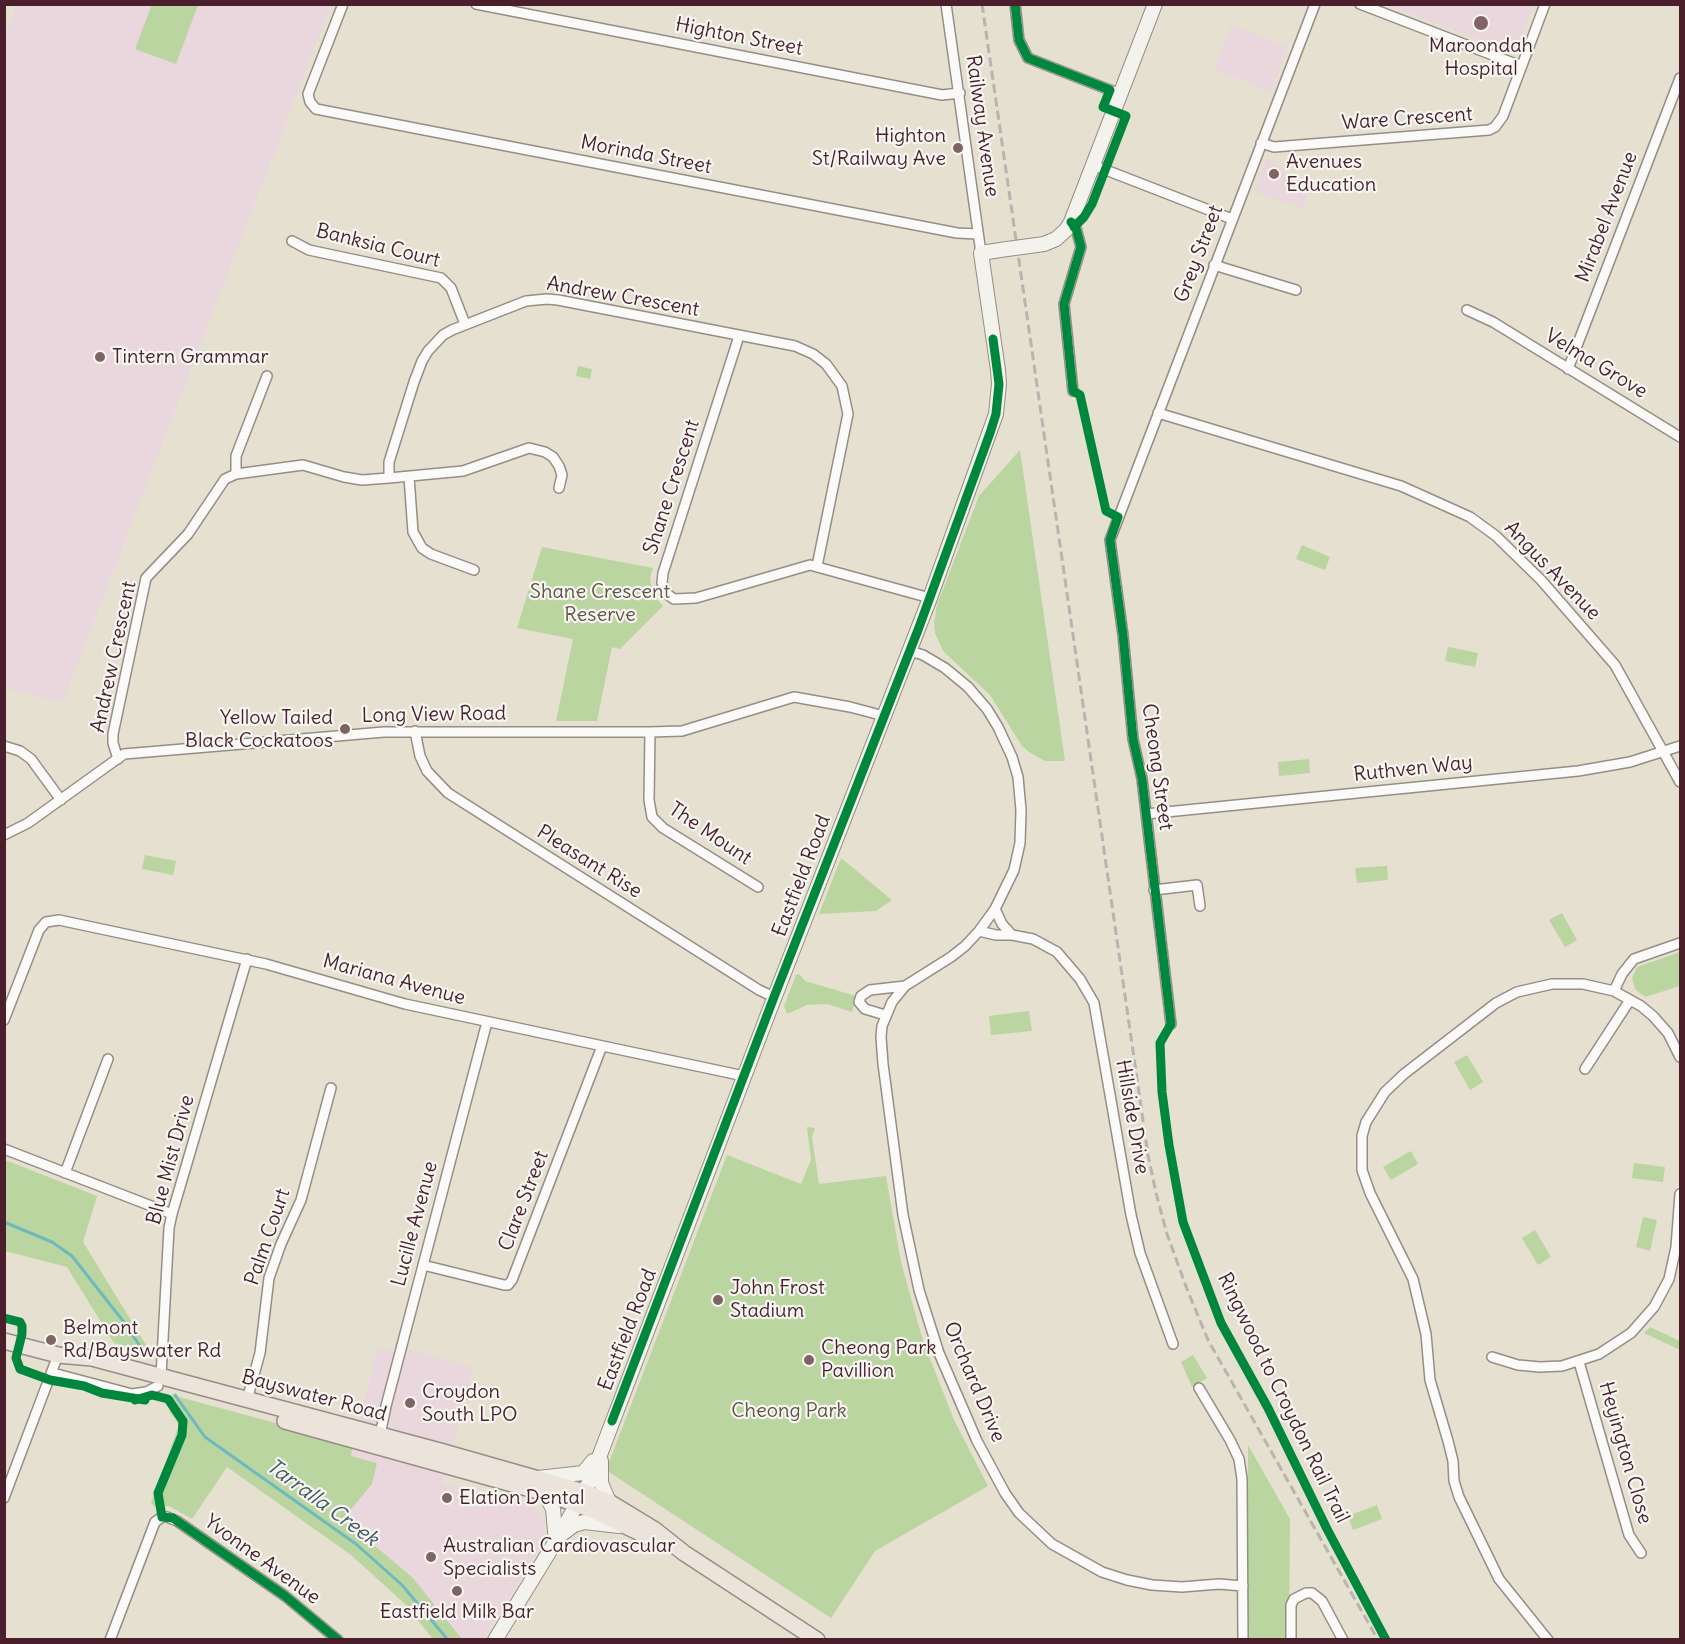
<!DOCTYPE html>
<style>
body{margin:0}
#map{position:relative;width:1685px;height:1644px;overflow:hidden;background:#e5e0cf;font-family:Delius,sans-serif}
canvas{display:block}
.frame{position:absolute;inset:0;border:6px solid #4a1f2b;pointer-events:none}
</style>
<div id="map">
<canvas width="1685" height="1644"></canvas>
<div class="frame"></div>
</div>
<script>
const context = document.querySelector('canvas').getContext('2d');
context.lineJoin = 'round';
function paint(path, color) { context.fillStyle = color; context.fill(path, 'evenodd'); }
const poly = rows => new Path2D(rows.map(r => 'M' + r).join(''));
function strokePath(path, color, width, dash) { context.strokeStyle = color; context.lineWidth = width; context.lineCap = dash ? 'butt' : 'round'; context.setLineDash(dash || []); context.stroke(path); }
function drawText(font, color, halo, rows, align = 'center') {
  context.font = font + ' Delius,sans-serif'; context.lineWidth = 4.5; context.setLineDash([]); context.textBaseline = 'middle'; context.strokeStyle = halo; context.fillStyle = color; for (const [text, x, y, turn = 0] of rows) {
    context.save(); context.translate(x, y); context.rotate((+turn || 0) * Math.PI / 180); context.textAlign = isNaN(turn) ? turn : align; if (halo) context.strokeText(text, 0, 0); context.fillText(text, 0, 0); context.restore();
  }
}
const built = poly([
 [17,5,331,5,63,702,5,688,4,37],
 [1386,5,1534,4,1534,5,1517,49,1512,51],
 [1231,25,1288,47,1271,92,1214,69],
 [1267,157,1309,193,1303,208,1253,191],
 [377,1348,408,1356,410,1350,473,1367,443,1483,532,1506,539,1511,544,1520,545,1539,483,1639,462,1639,412,1577,343,1519,372,1484,377,1462,351,1456]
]);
const green = poly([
 [152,4,198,5,176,64,135,49],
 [578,366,592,369,590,379,576,376],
 [1020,450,1065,761,1045,761,1029,752,1022,746,990,695,943,651,935,633,934,623,937,605,979,496],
 [1302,545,1330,557,1325,570,1296,559],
 [542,547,653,568,650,578,652,590,655,597,663,606,620,649,612,647,597,721,556,721,573,639,517,628],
 [1448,647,1478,653,1475,667,1445,661],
 [1309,759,1310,773,1279,776,1278,762],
 [145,855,176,861,173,875,142,869],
 [841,858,892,900,876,911,819,914],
 [1387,866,1388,880,1357,883,1355,868],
 [1562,913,1577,940,1565,947,1549,920],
 [1680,952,1680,986,1645,997,1635,989,1632,978,1637,967],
 [799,974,805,981,856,996,852,1012,827,1004,807,1005,787,1014,784,1006,796,975],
 [1029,1011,1032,1031,991,1035,989,1016],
 [1467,1055,1483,1082,1470,1090,1454,1062],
 [807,1127,815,1128,812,1137,819,1184,886,1176,901,1262,923,1341,954,1420,988,1486,875,1551,831,1618,606,1470,727,1155,801,1184,811,1160],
 [1411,1151,1418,1164,1391,1180,1383,1167],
 [5,1160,97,1196,83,1242,151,1353,114,1343,67,1267,5,1251],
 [1634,1163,1665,1167,1663,1182,1632,1178],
 [1643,1217,1657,1220,1650,1251,1636,1247],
 [1535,1230,1551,1257,1538,1265,1522,1238],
 [1650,1327,1680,1341,1680,1350,1644,1333],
 [1193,1355,1207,1378,1192,1387,1181,1362],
 [172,1395,353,1444,351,1456,377,1463,372,1484,343,1519,412,1577,462,1639,433,1639,405,1604,351,1555,227,1467,192,1519,169,1506,155,1507,151,1503,179,1425,169,1411],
 [1248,1445,1290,1519,1289,1639,1248,1639],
 [1377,1505,1382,1519,1353,1530,1348,1516]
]);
const stream = poly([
 [4,1222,52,1242,72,1256,123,1321,144,1352],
 [175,1395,205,1437,356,1544,402,1585,448,1640]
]);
const street = poly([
 [343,4,308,94,310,102,316,109,957,233,978,234],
 [476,4,942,95,960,93],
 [946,4,981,253],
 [1015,4,1019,40,1028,58,1120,94],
 [1360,4,1521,66],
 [1261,143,1274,147,1489,130,1495,127,1503,116,1545,4],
 [1093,165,1232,219],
 [1071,222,1076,228,1081,247,1064,304,1073,391],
 [292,241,309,250,441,278,451,288,465,324],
 [1214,265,1296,290],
 [1467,310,1493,322,1680,437],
 [739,336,663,573,662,583,667,594,674,599,696,598,810,565,930,598],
 [1568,369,1680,78],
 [1158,413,1401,486,1470,517,1496,536,1541,580,1615,665,1680,782],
 [236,474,236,456,267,376],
 [409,477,413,532,422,548,431,554,474,570],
 [389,478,463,471,529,448,545,452,553,457,559,466,562,475,559,488],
 [910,651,923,655,945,668,968,687,987,709,998,727,1012,757,1018,777,1021,810,1020,843,1014,870,995,909,979,931,965,946,951,957,905,986,892,1002,882,1026,881,1037,883,1064,903,1215,919,1290,939,1353,977,1441,1005,1493,1019,1513,1052,1544,1102,1572,1127,1580,1152,1585,1182,1587,1219,1584,1243,1586],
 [415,731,420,756,427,771,448,793,759,990,774,997],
 [650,732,649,800,652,817,663,828,758,887],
 [4,746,20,751,31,759,61,800],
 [118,759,113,743,113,734,146,578,188,534,225,479,236,474,303,465,344,477,362,480,389,478,389,462,414,382,422,361,428,351,443,335,452,330,526,301,547,299,558,300,795,346,813,354,826,364,842,386,848,414,817,566],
 [1146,814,1578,771,1630,762,1680,746],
 [4,835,28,823,124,754,384,732,650,732,682,731,794,697,850,707,884,716],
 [1154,890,1197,885,1200,906],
 [995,909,1002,924,1012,935,1033,939,1057,952,1080,979,1094,1003,1131,1215,1140,1253,1173,1344],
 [979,931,996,935,1012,935],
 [1614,991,1641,1006,1653,1016,1668,1033,1680,1057],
 [885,1015,865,1009,859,1002,861,996,870,990,905,986],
 [4,1020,39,930,46,922,59,920,266,964,405,1004,744,1076],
 [1171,1024,1142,779,1133,739,1123,635,1110,540,1315,4],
 [1585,1069,1630,1000],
 [4,1149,172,1214],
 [65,1173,108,1059],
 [423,1265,504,1285,508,1285,512,1280,602,1046],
 [1492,1357,1518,1365,1540,1367,1562,1366,1599,1354,1631,1333,1654,1307,1669,1279,1676,1247,1680,1194],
 [1579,1362,1629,1535,1641,1553],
 [53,1373,132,1394,146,1392,158,1386],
 [161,1376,169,1228,172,1214,247,959],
 [1199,1388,1230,1440,1239,1459,1242,1479,1243,1640],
 [247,1400,260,1353,269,1278,281,1244,301,1200,331,1088],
 [380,1435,386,1406,487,1022],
 [4,1498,58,1355],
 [110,1640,155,1522,162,1517,167,1517,177,1521,285,1596,338,1640],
 [1291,1640,1291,1605,1294,1599,1306,1593,1312,1593,1322,1601,1343,1640],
 [1548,1640,1499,1579,1459,1497,1454,1481,1453,1461,1448,1441,1430,1380,1426,1334,1413,1279,1370,1193,1362,1170,1362,1136,1366,1122,1385,1092,1404,1074,1496,1003,1517,992,1552,984,1583,984,1614,991,1622,974,1634,959,1680,943]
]);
const secondary = poly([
 [1022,247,1044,244,1056,239,1066,230,1071,222,1155,4],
 [601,1461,601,1483,609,1502],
 [538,1478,583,1473,593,1461],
 [545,1493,553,1509,556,1542],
 [562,1534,574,1525,584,1522,619,1526],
 [495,1640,559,1536,590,1481,768,1014,930,598,996,414,999,384,998,370,981,253,1007,249]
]);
const primary = poly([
 [4,1341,58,1355,92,1358,440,1451,584,1492,609,1502,655,1530,684,1553,817,1640],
 [285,1421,545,1493,592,1510,661,1543]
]);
const rail = poly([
 [982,4,1148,1155,1156,1193,1167,1234,1187,1289,1208,1340,1378,1640]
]);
const secondaryBridge = poly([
 [1007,249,1022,247]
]);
const cycleway = poly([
 [1015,4,1019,40,1028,58,1110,90,1103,107,1126,116,1092,204,1084,217,1074,227],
 [1071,222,1076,228,1081,247,1064,304,1073,391,1080,395,1106,511,1118,517,1110,540,1123,635,1133,739,1142,779,1171,1024,1160,1043,1162,1092,1169,1145,1183,1222,1221,1323,1268,1408,1327,1529,1386,1640],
 [4,1318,20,1322,22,1326,22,1334,16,1358,20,1369,50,1380,84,1386,102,1393,145,1400],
 [135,1400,152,1395,168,1399,183,1421,182,1435,158,1493,162,1517,173,1518,177,1521,285,1596,338,1640],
 [612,1421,774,997,918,630,990,433,996,414,999,384,993,339]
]);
const markers = [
 [1481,23,8,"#806364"],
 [958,148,6,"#806364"],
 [1274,174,6,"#806364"],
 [100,357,6,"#806364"],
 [345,729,6,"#806364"],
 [718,1300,6,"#806364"],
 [51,1340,6,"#806364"],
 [809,1360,6,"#806364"],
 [410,1403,6,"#806364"],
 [447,1498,6,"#806364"],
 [431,1557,6,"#806364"],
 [457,1591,6,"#806364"]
];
const streetNames = [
 ["Highton Street",739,37,11],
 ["Ware Crescent",1407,119,-4],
 ["Railway Avenue",982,126,82],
 ["Morinda Street",646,155,11],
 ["Mirabel Avenue",1607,217,-69],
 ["Banksia Court",378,246,14],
 ["Grey Street",1199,254,-69],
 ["Andrew Crescent",623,297,10],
 ["Velma Grove",1596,364,31],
 ["Shane Crescent",672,487,-72],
 ["Angus Avenue",1552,571,46],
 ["Andrew Crescent",114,657,-78],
 ["Long View Road",434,715,-1],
 ["Cheong Street",1157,767,82],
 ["Ruthven Way",1413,769,-6],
 ["The Mount",710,834,34],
 ["Pleasant Rise",589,862,32],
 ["Eastfield Road",802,876,-69],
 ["Mariana Avenue",394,980,15],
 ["Hillside Drive",1132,1117,80],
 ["Blue Mist Drive",171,1160,-75],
 ["Clare Street",524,1201,-69],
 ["Lucille Avenue",415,1224,-75],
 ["Palm Court",268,1237,-71],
 ["Eastfield Road",628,1330,-69],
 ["Orchard Drive",974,1382,67],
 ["Bayswater Road",314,1396,15],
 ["Ringwood to Croydon Rail Trail",1283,1398,64],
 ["Heyington Close",1625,1453,74],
 ["Yvonne Avenue",262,1560,36]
];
const poiNames = [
 ["Maroondah",1481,46,"center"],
 ["Hospital",1481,69,"center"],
 ["Highton",946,136,"right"],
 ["St/Railway Ave",946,159,"right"],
 ["Avenues",1286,162],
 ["Education",1286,185],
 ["Tintern Grammar",112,357],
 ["Yellow Tailed",333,718,"right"],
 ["Black Cockatoos",333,741,"right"],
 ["John Frost",730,1288],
 ["Stadium",730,1311],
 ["Belmont",63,1328],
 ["Rd/Bayswater Rd",63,1351],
 ["Cheong Park",821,1348],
 ["Pavillion",821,1371],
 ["Croydon",422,1392],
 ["South LPO",422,1415],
 ["Elation Dental",459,1498],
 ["Australian Cardiovascular",443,1546],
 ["Specialists",443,1569],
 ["Eastfield Milk Bar",457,1612,"center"]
];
const parkNames = [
 ["Shane Crescent",600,592],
 ["Reserve",600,615],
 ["Cheong Park",789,1411]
];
const waterNames = [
 ["Tarralla Creek",322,1503,36]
];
paint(built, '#e9d7dd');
paint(green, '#bbd5a1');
strokePath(stream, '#6dbabe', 3);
strokePath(street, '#968d86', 12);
strokePath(secondary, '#968d86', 16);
strokePath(primary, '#968d86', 18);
strokePath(street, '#fbfaf8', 9);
strokePath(secondary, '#f4f2ed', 14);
strokePath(primary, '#ece4db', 15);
strokePath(rail, '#b9b3b2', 3, [9, 4.5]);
strokePath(secondaryBridge, '#968d86', 16, []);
strokePath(secondaryBridge, '#f4f2ed', 14);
strokePath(cycleway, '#00873e', 9);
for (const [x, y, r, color] of markers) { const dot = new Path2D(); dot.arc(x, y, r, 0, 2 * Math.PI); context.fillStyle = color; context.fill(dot); strokePath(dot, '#f6f6f2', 2); }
drawText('20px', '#4a1f2b', '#f6f6f2', streetNames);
drawText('20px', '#4a1f2b', '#f6f6f2', poiNames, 'left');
drawText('20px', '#615343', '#f6f6f2', parkNames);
drawText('italic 21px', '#435763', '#f6f6f2', waterNames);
</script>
